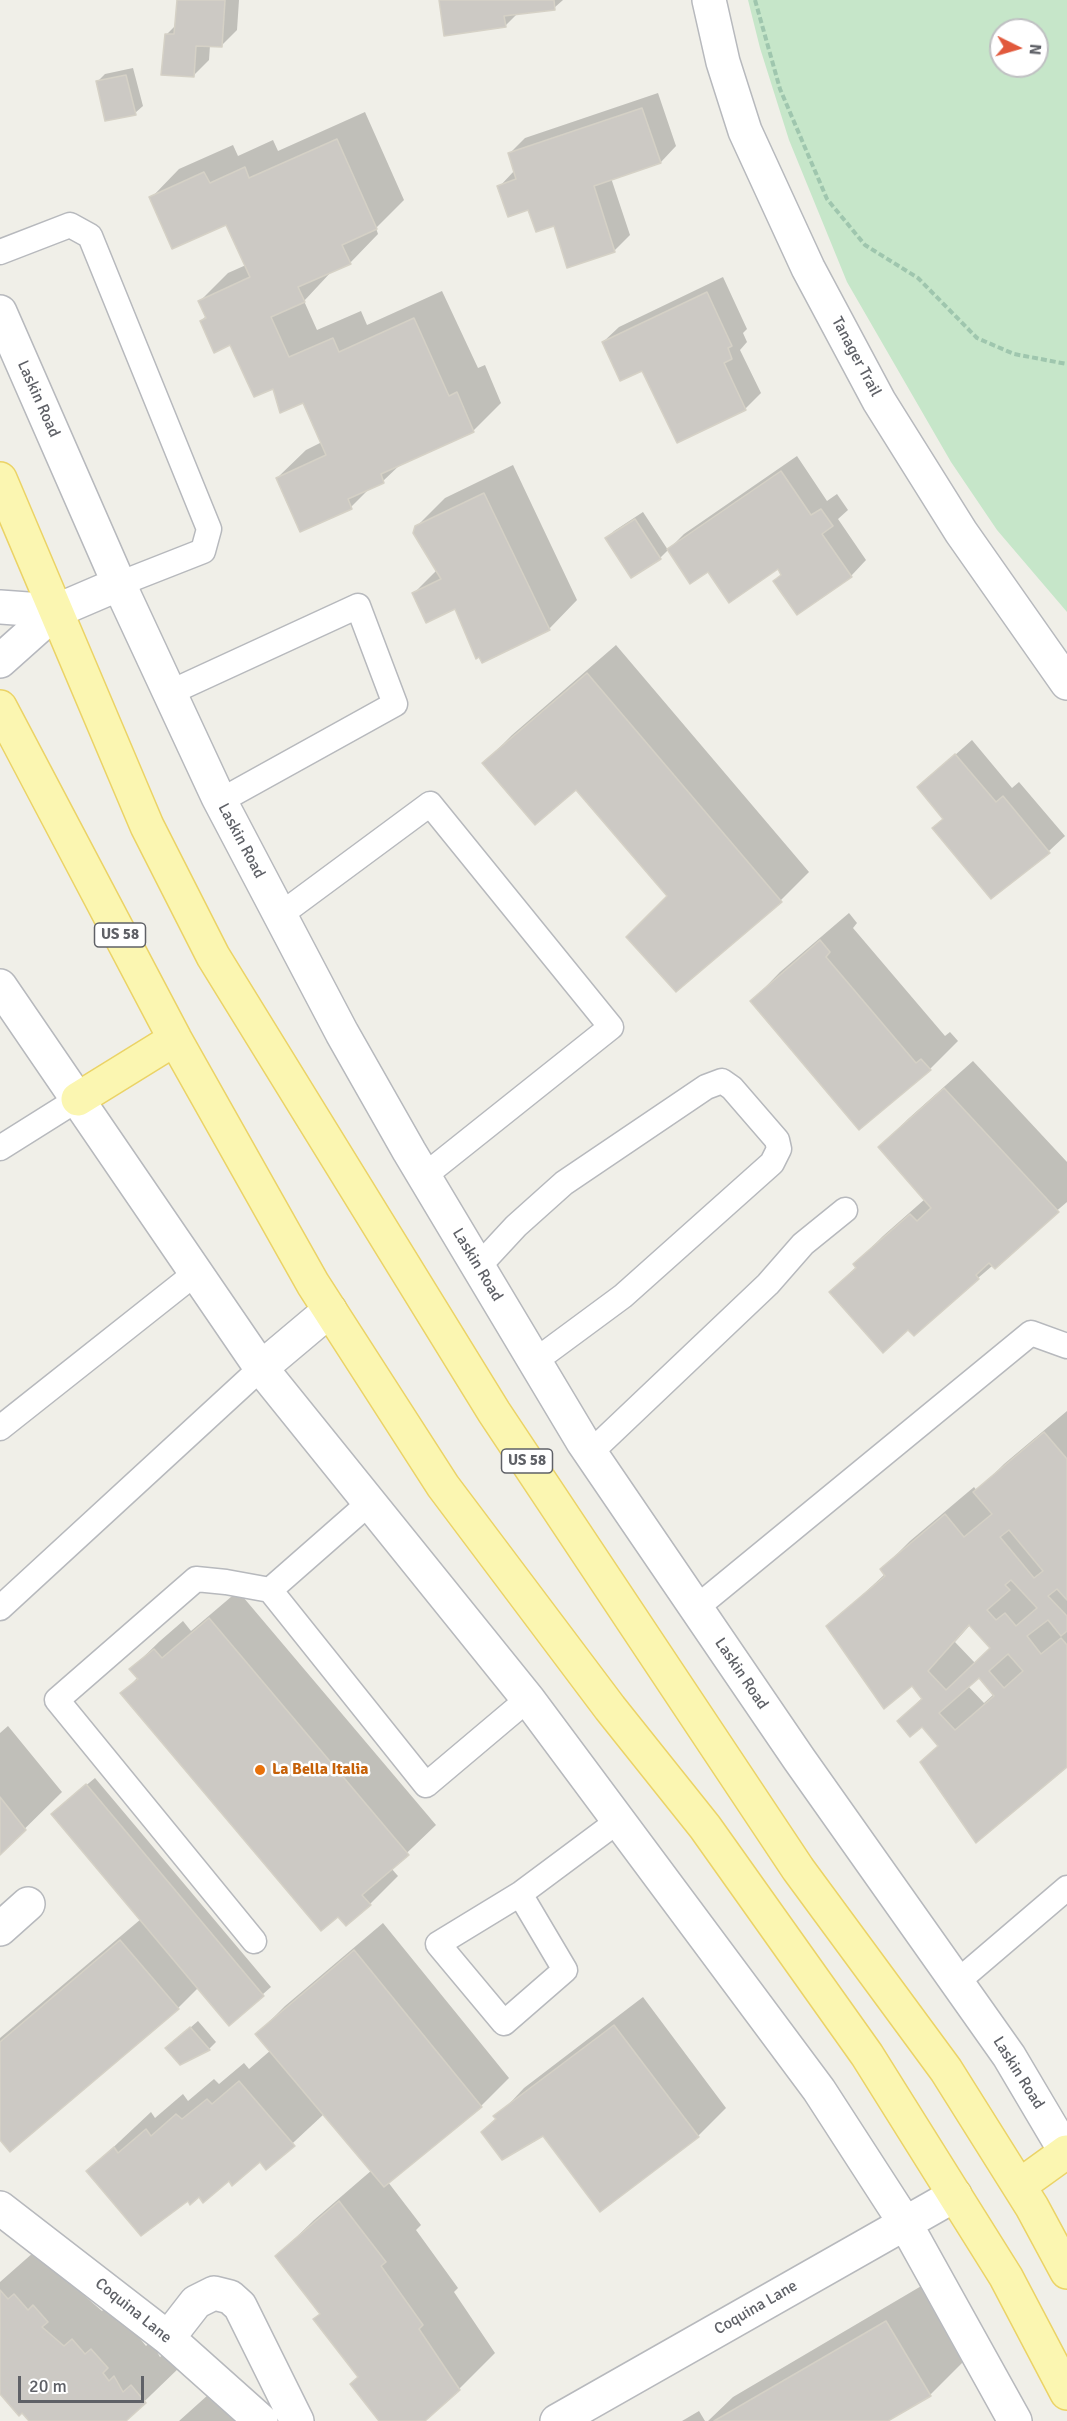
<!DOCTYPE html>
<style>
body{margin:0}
#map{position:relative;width:1067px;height:2421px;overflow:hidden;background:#f0efe8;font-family:Signika,sans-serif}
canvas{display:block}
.north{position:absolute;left:989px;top:18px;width:60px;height:60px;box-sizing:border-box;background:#fff;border:2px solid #bfc0c2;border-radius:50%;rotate:95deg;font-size:16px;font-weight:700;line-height:24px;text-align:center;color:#5f6167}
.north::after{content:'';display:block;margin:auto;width:21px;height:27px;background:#e1593c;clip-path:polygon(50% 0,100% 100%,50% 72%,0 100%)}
.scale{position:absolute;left:18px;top:2376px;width:126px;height:27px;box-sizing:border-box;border:3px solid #5f6167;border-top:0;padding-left:8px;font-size:18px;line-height:21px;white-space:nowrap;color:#5f6167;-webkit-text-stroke:4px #fff;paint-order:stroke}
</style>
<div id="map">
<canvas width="1067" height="2421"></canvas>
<div class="north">N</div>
<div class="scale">20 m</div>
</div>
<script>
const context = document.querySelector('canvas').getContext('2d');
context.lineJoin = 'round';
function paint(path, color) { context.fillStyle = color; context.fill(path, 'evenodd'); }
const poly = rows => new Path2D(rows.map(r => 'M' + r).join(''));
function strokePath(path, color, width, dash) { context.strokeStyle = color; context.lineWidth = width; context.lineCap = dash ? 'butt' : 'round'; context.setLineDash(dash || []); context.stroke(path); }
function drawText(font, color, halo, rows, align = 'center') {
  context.font = font + ' Signika,sans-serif'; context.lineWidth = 5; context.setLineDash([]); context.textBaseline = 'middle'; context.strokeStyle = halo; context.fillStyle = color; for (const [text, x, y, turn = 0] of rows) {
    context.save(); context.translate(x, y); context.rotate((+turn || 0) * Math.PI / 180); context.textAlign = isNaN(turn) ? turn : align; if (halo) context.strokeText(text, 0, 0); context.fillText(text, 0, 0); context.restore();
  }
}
const green = poly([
 [748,0,1067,0,1067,612,997,530,951,462,847,282,789,140,760,48],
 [1001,30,1037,30,1037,66,1001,66]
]);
const shadow = poly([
 [178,0,239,0,237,30,221,46,210,45,209,60,193,76,166,35,176,25],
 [440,0,563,0,554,8,518,13,505,26],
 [133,68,143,106,135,113,98,81,105,74],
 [658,93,676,146,661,162,611,178,630,235,614,251,555,225,499,187,515,170,509,154,525,138],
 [365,112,404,200,376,228,378,234,350,263,332,271,304,301,317,330,361,311,367,325,442,291,478,368,485,365,501,403,473,431,402,463,383,481,371,487,351,507,277,478,306,450,322,442,304,401,274,387,231,343,201,321,206,316,200,301,228,273,246,265,227,223,151,198,179,169,233,145,238,156,273,140,278,151],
 [723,277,747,329,743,333,747,342,740,350,761,393,745,409,642,369,603,342,619,327],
 [797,456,827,501,837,494,848,510,838,519,866,560,851,576,782,574,779,567,709,570,669,549,660,558,607,538,614,531,643,512,668,550,684,534],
 [513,465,577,600,549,629,456,607,414,593,437,570,416,527,445,498],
 [616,645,809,872,781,900,676,990,669,896,577,788,484,763,512,735],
 [972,740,1012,788,1019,782,1065,836,1049,851,991,896,944,818,919,787],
 [849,913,857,923,853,928,945,1036,950,1032,958,1041,930,1069,860,1128,752,1001,780,972],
 [973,1061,1067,1162,1067,1202,978,1278,908,1328,831,1292,857,1266,855,1264,883,1236,925,1199,880,1147,908,1119],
 [1067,1411,1067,1765,922,1762,939,1745,922,1725,899,1721,923,1697,912,1683,828,1627,885,1574,882,1569,910,1541,974,1487,977,1491,1004,1464],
 [970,1625,991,1647,975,1663,955,1642],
 [979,1676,994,1694,984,1703,968,1686],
 [238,1591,436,1825,391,1868,398,1876,370,1904,122,1694,138,1677,131,1669,160,1641,183,1621,191,1631],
 [8,1726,62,1792,0,1853,0,1733],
 [95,1778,271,1987,229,2024,199,1987,178,2008,10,2150,0,2137,0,2038,141,1919,60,1807],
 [383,1923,509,2078,481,2106,388,2182,421,2225,416,2230,458,2288,454,2292,495,2353,459,2389,422,2421,381,2421,360,2376,321,2313,277,2256,314,2220,372,2170,324,2114,266,2168,260,2160,188,2199,88,2171,151,2112,155,2118,183,2094,188,2101,214,2079,219,2084,244,2063,249,2069,271,2050,257,2034,285,2006],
 [643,1997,726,2108,698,2136,600,2210,543,2134,483,2132,524,2088],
 [198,2021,216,2042,209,2049,175,2041],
 [34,2252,45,2264,51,2259,83,2285,78,2290,102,2311,109,2304,143,2331,138,2336,146,2346,151,2341,160,2357,168,2350,181,2366,124,2421,31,2421,0,2392,0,2282],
 [923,2285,966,2359,930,2395,885,2421,708,2421,733,2397],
 [218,2386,248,2421,179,2421],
 [699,2411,705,2421,682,2421]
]);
const building = poly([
 [177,0,225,0,222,47,196,46,194,77,161,75,165,34,174,34,177,0],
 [439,0,554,0,555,10,504,16,506,27,444,36,439,0],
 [126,75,136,115,105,121,96,81,126,75],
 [642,108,661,163,594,186,615,252,567,268,554,226,536,232,528,210,508,217,497,186,516,179,508,153,642,108],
 [337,139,377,229,342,245,351,264,298,287,305,302,271,317,289,357,333,338,339,352,414,318,449,396,457,392,474,432,381,474,384,483,348,499,352,509,300,532,276,478,326,455,303,403,280,413,273,389,254,397,230,345,214,353,200,321,206,318,198,301,250,277,226,225,172,249,149,197,204,172,210,183,245,167,249,178,337,139],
 [707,292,732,346,728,348,732,359,724,363,746,410,677,443,642,371,620,381,602,342,707,292],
 [781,471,811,515,821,509,833,526,822,534,852,577,797,615,773,581,781,575,778,569,729,603,708,572,690,584,667,549,781,471],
 [484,493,550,630,482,663,479,657,476,659,455,609,426,623,412,593,441,579,413,533,415,526,484,493],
 [635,519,661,559,631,578,605,538,635,519],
 [587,673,782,902,676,992,626,937,667,896,576,790,535,825,482,763,587,673],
 [955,754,996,802,1003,796,1050,853,991,899,932,828,943,819,917,787,955,754],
 [820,940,830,952,826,957,916,1063,921,1059,931,1070,859,1130,750,1001,820,940],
 [944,1088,1059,1212,995,1269,989,1263,976,1275,979,1279,914,1336,908,1330,883,1353,829,1292,856,1268,853,1264,910,1214,917,1221,931,1208,878,1147,944,1088],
 [1044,1432,1067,1459,1067,1600,1057,1589,1048,1596,1067,1616,1067,1631,1061,1636,1048,1620,1027,1636,1041,1654,1061,1638,1067,1645,1067,1767,976,1843,920,1762,938,1746,922,1727,910,1737,897,1721,922,1699,912,1686,884,1709,826,1626,885,1576,880,1569,945,1514,964,1537,992,1514,973,1492,1044,1432],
 [1009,1530,1043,1571,1034,1578,1000,1537,1009,1530],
 [1011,1580,1037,1608,1016,1626,1005,1613,996,1620,987,1610,1010,1590,1005,1585,1011,1580],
 [969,1625,990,1648,946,1690,928,1671,969,1625],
 [1008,1654,1023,1671,1004,1688,989,1671,1008,1654],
 [979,1678,994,1696,955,1730,939,1713,979,1678],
 [209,1618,409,1855,362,1895,371,1905,346,1926,338,1917,321,1931,120,1693,138,1679,129,1669,154,1649,162,1658,209,1618],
 [86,1784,264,1996,229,2026,51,1814,86,1784],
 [0,1797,26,1830,0,1855,0,1797],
 [120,1940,179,2009,10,2152,0,2140,0,2042,120,1940],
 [354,1950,482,2107,384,2187,255,2034,354,1950],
 [614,2025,699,2137,600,2212,543,2136,502,2160,481,2132,496,2119,493,2116,614,2025],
 [190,2027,210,2050,180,2065,165,2048,190,2027],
 [239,2081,295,2146,266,2170,260,2162,232,2186,229,2181,203,2203,199,2197,190,2205,188,2201,141,2236,86,2171,114,2147,118,2153,146,2129,151,2136,176,2114,182,2119,207,2099,212,2104,239,2081],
 [339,2201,386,2262,381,2266,423,2325,419,2329,460,2390,425,2421,379,2421,350,2384,358,2377,313,2319,320,2314,275,2256,339,2201],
 [0,2290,8,2299,14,2294,28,2310,33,2305,48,2322,42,2327,64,2346,72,2339,85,2354,91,2349,108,2368,103,2373,109,2381,114,2376,123,2392,131,2385,146,2403,126,2421,29,2421,22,2413,19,2416,0,2394,0,2290],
 [886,2321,931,2396,888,2421,714,2421,886,2321]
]);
const path = poly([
 [755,0,780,89,827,199,865,245,918,278,977,338,1014,354,1067,364]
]);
const lane = poly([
 [0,252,70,225,90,236,209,529,203,551,119,584],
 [169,693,358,606,395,704,220,801],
 [280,915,430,804,611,1027,424,1176],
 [0,1148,78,1099],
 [478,1267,516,1226,564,1183,706,1087,722,1081,732,1088,777,1140,779,1149,772,1163,623,1296,535,1361],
 [0,1428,197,1272],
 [590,1453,768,1284,803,1244,845,1210],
 [368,1504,270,1590,426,1785,528,1699],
 [0,1608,261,1368],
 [696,1608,1031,1333,1067,1346],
 [520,1894,565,1970,504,2023,438,1944,520,1894,618,1821],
 [254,1941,57,1700,196,1579,226,1582,270,1590],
 [957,1982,1067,1888]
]);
const street = poly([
 [709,0,723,62,745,131,808,268,879,401,961,532,1067,683],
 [0,312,119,584,218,797,342,1033,409,1151,583,1442,799,1759,1009,2056,1067,2154],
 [56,611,119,584],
 [0,986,261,1368,528,1699,819,2090,905,2223,1015,2421],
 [261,1368,330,1310],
 [0,1929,28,1904],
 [0,2208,168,2338,261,2421],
 [168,2338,196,2302,214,2293,230,2297,240,2306,297,2421],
 [557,2421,955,2195]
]);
const secondary = poly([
 [0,607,56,611],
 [0,661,56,611]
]);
const primary = poly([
 [0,479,147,826,213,956,494,1412,798,1869,946,2070,1032,2207,1067,2272],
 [0,707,175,1039,313,1284,443,1486,610,1708,705,1827,867,2055,1006,2277,1067,2393],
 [78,1099,175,1039],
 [1019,2186,1066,2152]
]);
const markers = [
 [260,1770,6,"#e8710a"]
];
const shields = [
 [120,935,51],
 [527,1461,51]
];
const shieldNames = [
 ["US 58",120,935],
 ["US 58",527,1461]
];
const streetNames = [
 ["Tanager Trail",856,357,62],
 ["Laskin Road",38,399,66],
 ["Laskin Road",241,841,62],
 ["Laskin Road",477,1265,59],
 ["Laskin Road",741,1674,56],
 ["Laskin Road",1018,2073,58],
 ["Coquina Lane",756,2308,-30],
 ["Coquina Lane",133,2311,39]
];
const foodNames = [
 ["La Bella Italia",272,1770]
];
paint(green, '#c6e6c9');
paint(shadow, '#0003');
paint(building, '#ccc9c4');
strokePath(building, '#d5d1c6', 1.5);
strokePath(lane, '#b7b9bd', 27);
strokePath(street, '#b7b9bd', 36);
strokePath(secondary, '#b6b8be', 36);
strokePath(primary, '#ebd366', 36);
strokePath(path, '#9fc6ae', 4, [6, 3]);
strokePath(lane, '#fff', 24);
strokePath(street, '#fff', 33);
strokePath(secondary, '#fff', 33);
strokePath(primary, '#fbf6b1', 33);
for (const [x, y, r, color] of markers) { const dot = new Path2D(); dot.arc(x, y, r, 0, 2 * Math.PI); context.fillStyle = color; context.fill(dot); strokePath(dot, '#fff', 2); }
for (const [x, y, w] of shields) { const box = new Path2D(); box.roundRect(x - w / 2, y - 12, w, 24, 4.5); context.fillStyle = '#fff'; context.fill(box); strokePath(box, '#5f6167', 1.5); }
drawText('bold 15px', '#5f6167', null, shieldNames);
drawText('16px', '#5f6167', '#fff', streetNames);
drawText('bold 16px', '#c56008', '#fff', foodNames, 'left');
</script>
